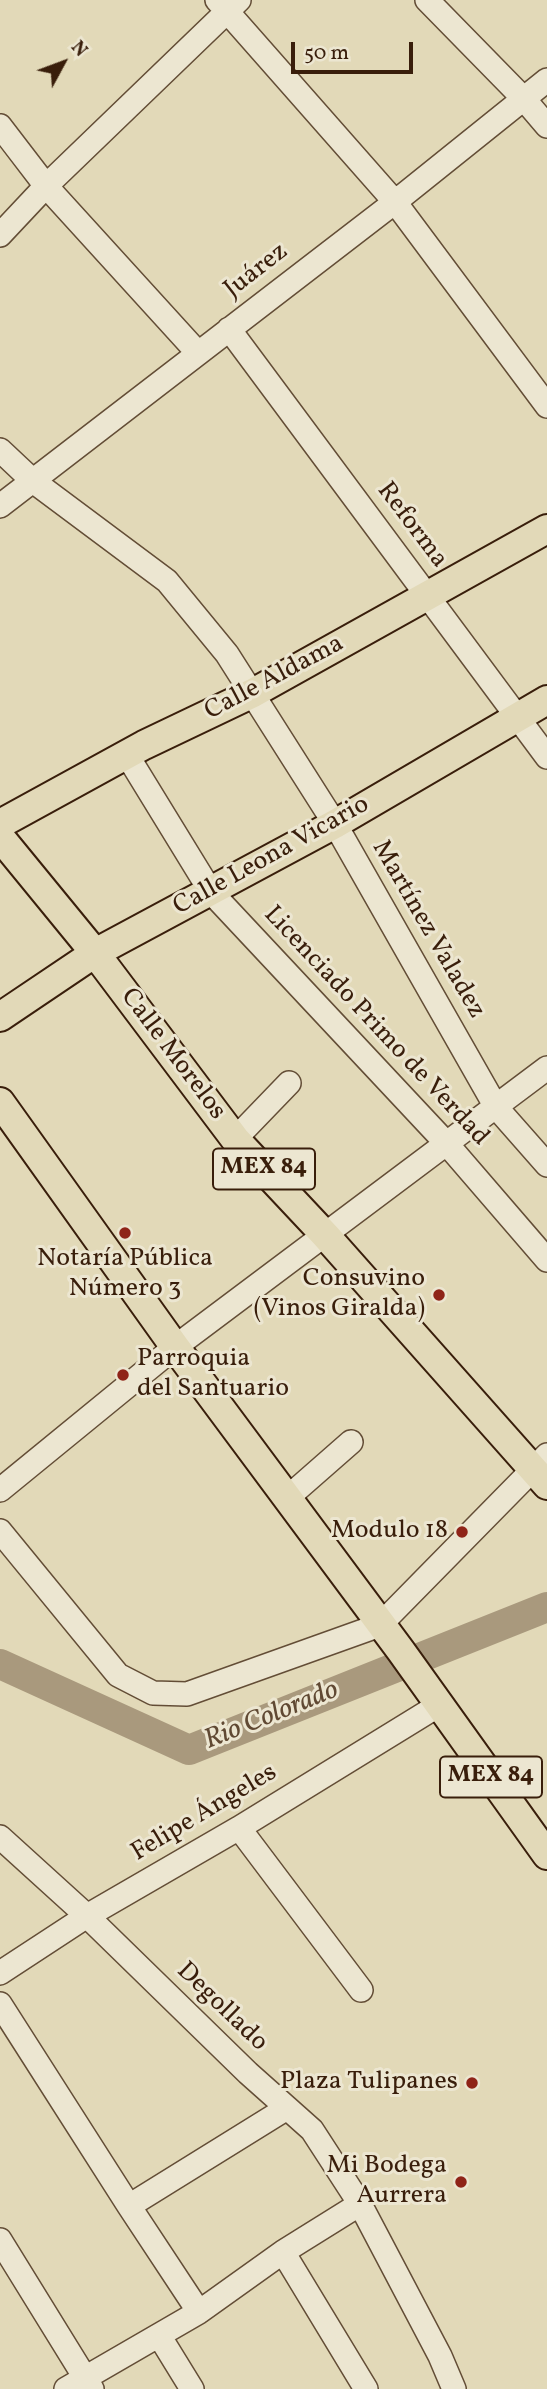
<!DOCTYPE html>
<meta charset="utf-8">
<style>
body{margin:0}
#map{position:relative;width:547px;height:2389px;overflow:hidden;background:#e2d9b8;font-family:Vollkorn,serif}
canvas{display:block}
.north{position:absolute;left:28px;top:28px;width:70px;height:70px;-webkit-text-stroke:5px #ece6d1;paint-order:stroke;rotate:49deg;font-size:19px;font-weight:700;line-height:28px;text-align:center;color:#391e0b}
.north::after{content:'';display:block;margin:auto;width:24px;height:32px;background:#391e0b;clip-path:polygon(50% 0,100% 100%,50% 72%,0 100%)}
.scale{position:absolute;left:291px;top:42px;width:122px;height:32px;box-sizing:border-box;border:4px solid #391e0b;border-top:0;padding-left:9px;font-size:21px;line-height:24px;white-space:nowrap;color:#391e0b;-webkit-text-stroke:5px #ece6d1;paint-order:stroke}
</style>
<div id="map">
<canvas width="547" height="2389"></canvas>
<div class="north">N</div>
<div class="scale">50 m</div>
</div>
<script>
const context = document.querySelector('canvas').getContext('2d');
context.lineJoin = 'round';
const poly = rows => new Path2D(rows.map(r => 'M' + r).join(''));
function strokePath(path, color, width, dash) { context.strokeStyle = color; context.lineWidth = width; context.lineCap = dash ? 'butt' : 'round'; context.setLineDash(dash || []); context.stroke(path); }
function drawText(font, color, halo, rows, align = 'center') {
  context.font = font + ' Vollkorn,serif'; context.lineWidth = 6; context.setLineDash([]); context.textBaseline = 'middle'; context.strokeStyle = halo; context.fillStyle = color; for (const [text, x, y, turn = 0] of rows) {
    context.save(); context.translate(x, y); context.rotate((+turn || 0) * Math.PI / 180); context.textAlign = isNaN(turn) ? turn : align; if (halo) context.strokeText(text, 0, 0); context.fillText(text, 0, 0); context.restore();
  }
}
const river = poly([
 [0,1664,189,1750,547,1607]
]);
const minor = poly([
 [217,0,395,202,547,406],
 [427,0,524,99,547,126],
 [0,126,46,186,198,353],
 [0,235,46,186,239,0],
 [229,329,547,757],
 [0,450,33,481,167,581,227,654,335,824,496,1107,547,1165],
 [0,506,395,202,547,80],
 [127,755,211,892,447,1144,547,1260],
 [235,1139,289,1083],
 [0,1490,175,1347,547,1068],
 [286,1499,351,1442],
 [0,1531,118,1675,153,1693,187,1694,380,1625,547,1455],
 [239,1828,361,1990],
 [0,1837,87,1916,248,2073,312,2130,360,2204,440,2356,454,2389],
 [0,1973,87,1916,239,1828,439,1705],
 [0,2004,129,2206,199,2312],
 [129,2206,287,2108],
 [0,2240,92,2389],
 [283,2252,366,2389],
 [160,2337,192,2389],
 [66,2389,199,2312,283,2252,360,2204]
]);
const major = poly([
 [0,824,144,745,253,693,547,529],
 [0,837,95,953,235,1139,326,1236,547,1485],
 [0,1017,95,953,335,824,547,700],
 [0,1102,175,1347,401,1651,547,1855]
]);
const markers = [
 [125,1233,7,"#8f2418"],
 [439,1295,7,"#8f2418"],
 [123,1375,7,"#8f2418"],
 [462,1532,7,"#8f2418"],
 [472,2083,7,"#8f2418"],
 [461,2182,7,"#8f2418"]
];
const shields = [
 [264,1169,102],
 [491,1777,102]
];
const shieldNames = [
 ["MEX 84",264,1169],
 ["MEX 84",491,1777]
];
const streetNames = [
 ["Juárez",257,272,-38],
 ["Reforma",411,526,53],
 ["Calle Aldama",275,679,-28],
 ["Calle Leona Vicario",272,857,-29],
 ["Martínez Valadez",427,930,60],
 ["Licenciado Primo de Verdad",375,1027,47],
 ["Calle Morelos",172,1055,53],
 ["Felipe Ángeles",205,1814,-31],
 ["Degollado",221,2008,44]
];
const poiNames = [
 ["Notaría Pública",125,1260,"center"],
 ["Número 3",125,1290,"center"],
 ["Consuvino",425,1280],
 ["(Vinos Giralda)",425,1310],
 ["Parroquia",137,1360,"left"],
 ["del Santuario",137,1390,"left"],
 ["Modulo 18",448,1532],
 ["Plaza Tulipanes",458,2083],
 ["Mi Bodega",447,2167],
 ["Aurrera",447,2197]
];
const waterNames = [
 ["Rio Colorado",272,1717,-22]
];
strokePath(river, '#a9997d', 30);
strokePath(minor, '#634d36', 26);
strokePath(major, '#391e0b', 32);
strokePath(minor, '#ece6d1', 23);
strokePath(major, '#e2d9b8', 28);
for (const [x, y, r, color] of markers) { const dot = new Path2D(); dot.arc(x, y, r, 0, 2 * Math.PI); context.fillStyle = color; context.fill(dot); strokePath(dot, '#ece6d1', 2.5); }
for (const [x, y, w] of shields) { const box = new Path2D(); box.roundRect(x - w / 2, y - 20.5, w, 41, 5); context.fillStyle = '#ece6d1'; context.fill(box); strokePath(box, '#391e0b', 2); }
drawText('bold 24px', '#391e0b', null, shieldNames);
drawText('26px', '#391e0b', '#ece6d1', streetNames);
drawText('26px', '#391e0b', '#ece6d1', poiNames, 'right');
drawText('italic 28px', '#604933', '#ece6d1', waterNames);
</script>
